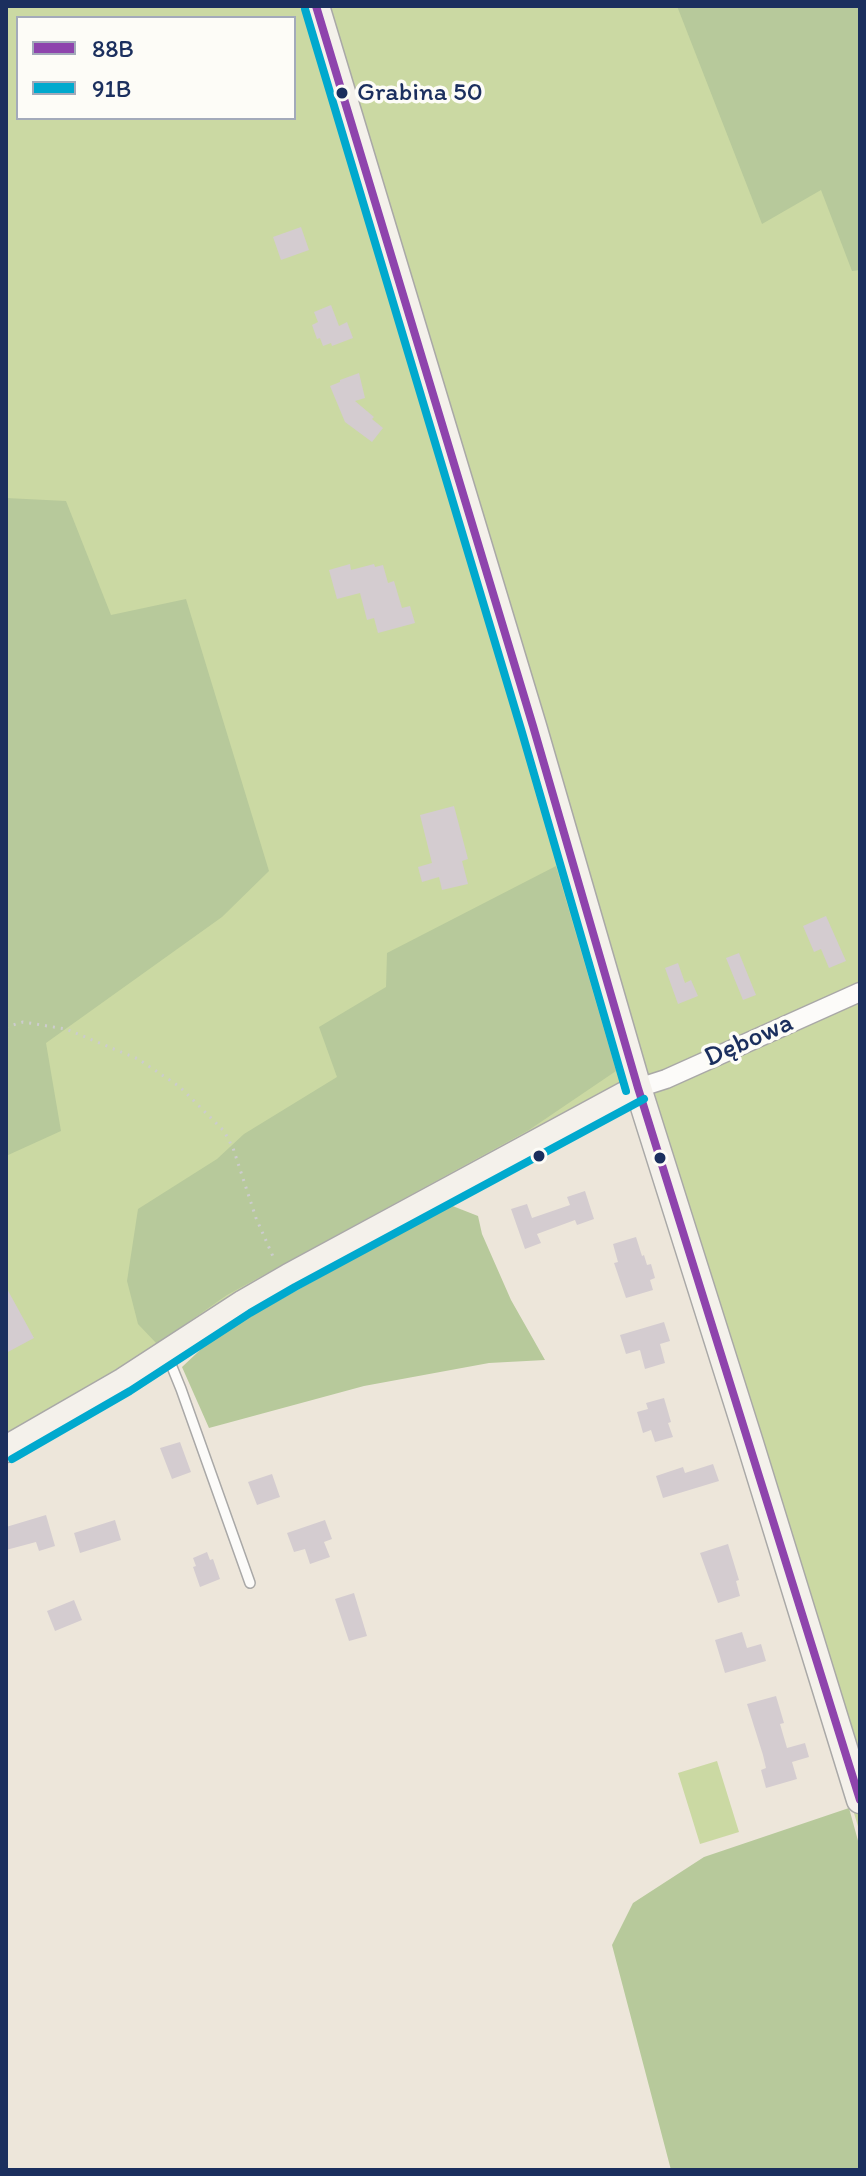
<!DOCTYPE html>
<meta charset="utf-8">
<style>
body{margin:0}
#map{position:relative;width:866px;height:2176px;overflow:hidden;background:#ede6da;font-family:Itim,sans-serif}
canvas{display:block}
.frame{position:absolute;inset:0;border:8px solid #1b2f5e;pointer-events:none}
.legend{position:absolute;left:16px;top:16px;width:280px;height:104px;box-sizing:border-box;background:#fdfcf7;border:2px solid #a3aaba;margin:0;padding:10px 14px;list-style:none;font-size:24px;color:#1b2f5e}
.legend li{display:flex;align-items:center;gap:16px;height:40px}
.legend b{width:40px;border:2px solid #a3aaba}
</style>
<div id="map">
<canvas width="866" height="2176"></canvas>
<div class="frame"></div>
<ul class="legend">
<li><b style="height:10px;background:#8e44ad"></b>88B</li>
<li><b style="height:10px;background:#00a9ce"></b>91B</li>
</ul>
</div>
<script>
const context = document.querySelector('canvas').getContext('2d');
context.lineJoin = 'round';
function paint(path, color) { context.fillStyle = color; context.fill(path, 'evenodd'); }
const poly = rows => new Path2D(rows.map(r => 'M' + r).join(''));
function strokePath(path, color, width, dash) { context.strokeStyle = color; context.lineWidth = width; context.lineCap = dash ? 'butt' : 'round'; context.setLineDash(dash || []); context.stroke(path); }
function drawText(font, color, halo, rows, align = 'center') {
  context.font = font + ' Itim,sans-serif'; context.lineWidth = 7; context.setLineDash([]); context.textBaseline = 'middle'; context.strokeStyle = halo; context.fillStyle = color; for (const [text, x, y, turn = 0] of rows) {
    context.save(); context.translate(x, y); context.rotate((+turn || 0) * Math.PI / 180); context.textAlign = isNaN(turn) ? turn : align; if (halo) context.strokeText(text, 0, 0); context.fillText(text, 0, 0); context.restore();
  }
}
const green = poly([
 [6,6,860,6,860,1833,635,1085,6,1450],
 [18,18,294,18,294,118,18,118],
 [717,1761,739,1832,700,1844,678,1773]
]);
const forest = poly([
 [677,6,860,6,860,270,852,271,821,190,762,224],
 [6,498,66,501,111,615,186,599,269,871,222,917,46,1043,61,1131,6,1156],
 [556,866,616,1071,529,1130,227,1295,157,1344,138,1324,127,1281,138,1209,217,1159,244,1134,337,1077,319,1027,386,987,387,953],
 [450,1205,478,1216,482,1234,511,1300,545,1360,489,1363,364,1386,209,1428,182,1367,215,1336],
 [849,1808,860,1848,860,2170,671,2170,612,1945,633,1903,704,1857]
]);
const building = poly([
 [301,227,309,250,281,260,273,237],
 [331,305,339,326,347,322,353,338,332,346,331,343,323,346,320,338,317,339,312,325,318,322,314,312],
 [359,373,365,398,355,401,374,417,372,419,383,428,372,442,345,422,330,386,340,382,340,380],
 [350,564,351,570,374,564,375,567,383,565,388,583,394,581,402,608,410,606,415,623,378,633,374,618,367,620,360,593,337,599,329,570],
 [454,806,468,859,462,861,468,884,442,890,439,877,422,882,418,867,432,863,420,815],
 [826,916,846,961,829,968,821,949,814,952,803,926],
 [739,953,756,995,743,1000,726,958],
 [678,963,685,983,691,980,698,996,678,1004,665,968],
 [585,1191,594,1219,577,1225,575,1220,537,1234,541,1243,525,1249,511,1209,527,1204,532,1218,570,1205,567,1197],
 [636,1237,642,1256,644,1255,647,1265,651,1264,655,1278,650,1280,653,1290,626,1298,614,1263,618,1262,613,1244],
 [6,1287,34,1338,6,1353],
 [664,1322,670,1341,660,1344,665,1363,645,1369,640,1350,626,1354,620,1335],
 [664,1398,671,1422,668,1423,673,1437,655,1442,651,1430,643,1433,637,1412,648,1409,646,1403],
 [180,1442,191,1472,172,1479,160,1448],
 [713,1464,719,1481,663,1498,656,1476,683,1467,685,1473],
 [272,1474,280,1497,257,1505,248,1482],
 [46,1515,55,1546,39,1551,36,1542,6,1550,6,1527],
 [115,1520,121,1540,80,1553,74,1533],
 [325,1520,332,1539,324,1542,330,1557,310,1564,305,1549,294,1552,287,1533],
 [728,1544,739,1580,736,1581,740,1596,718,1603,700,1553],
 [207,1552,210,1560,213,1559,220,1579,200,1587,193,1567,196,1566,193,1558],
 [354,1593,367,1636,349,1641,335,1599],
 [74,1600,82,1620,55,1631,47,1611],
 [742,1632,747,1648,761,1644,766,1661,725,1673,715,1640],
 [776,1696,784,1723,780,1724,787,1748,805,1743,809,1757,792,1762,797,1779,766,1788,761,1770,766,1768,763,1755,747,1704]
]);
const path = poly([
 [6,1027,23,1022,66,1029,138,1059,180,1087,224,1131,233,1148,256,1218,275,1261]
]);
const lane = poly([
 [168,1357,181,1389,250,1583]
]);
const street = poly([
 [638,1088,666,1079,860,992]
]);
const secondary = poly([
 [316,6,533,726,638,1088,750,1443,860,1800],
 [6,1449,124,1381,244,1303,289,1277,638,1088]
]);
const bus1 = poly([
 [316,6,533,726,638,1088,860,1800]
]);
const bus2 = poly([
 [305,9,521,729,626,1091],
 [12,1459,130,1391,250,1313,295,1287,644,1099]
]);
const markers = [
 [342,93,7,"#1b2f5e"],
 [539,1156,7,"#1b2f5e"],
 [660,1158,7,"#1b2f5e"]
];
const busNames = [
 ["Grabina 50",357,93]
];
const streetNames = [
 ["Dębowa",749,1041,-24]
];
paint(green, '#cbd9a3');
paint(forest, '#b7c99b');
paint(building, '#d4ccd0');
strokePath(lane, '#a9a8a7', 12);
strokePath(street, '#a9a8a7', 21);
strokePath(secondary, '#a9a8a7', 29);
strokePath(path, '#cccccd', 3, [2, 6]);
strokePath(lane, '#fcfbf9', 9);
strokePath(street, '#fcfbf9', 18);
strokePath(secondary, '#f4f1eb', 26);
strokePath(bus1, '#8e44ad', 8);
strokePath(bus2, '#00a9ce', 8);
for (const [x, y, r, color] of markers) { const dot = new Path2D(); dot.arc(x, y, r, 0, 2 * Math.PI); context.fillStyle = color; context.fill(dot); strokePath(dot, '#fdfcf7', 3); }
drawText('26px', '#1b2f5e', '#fdfcf7', busNames, 'left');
drawText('28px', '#1b2f5e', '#fdfcf7', streetNames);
</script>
